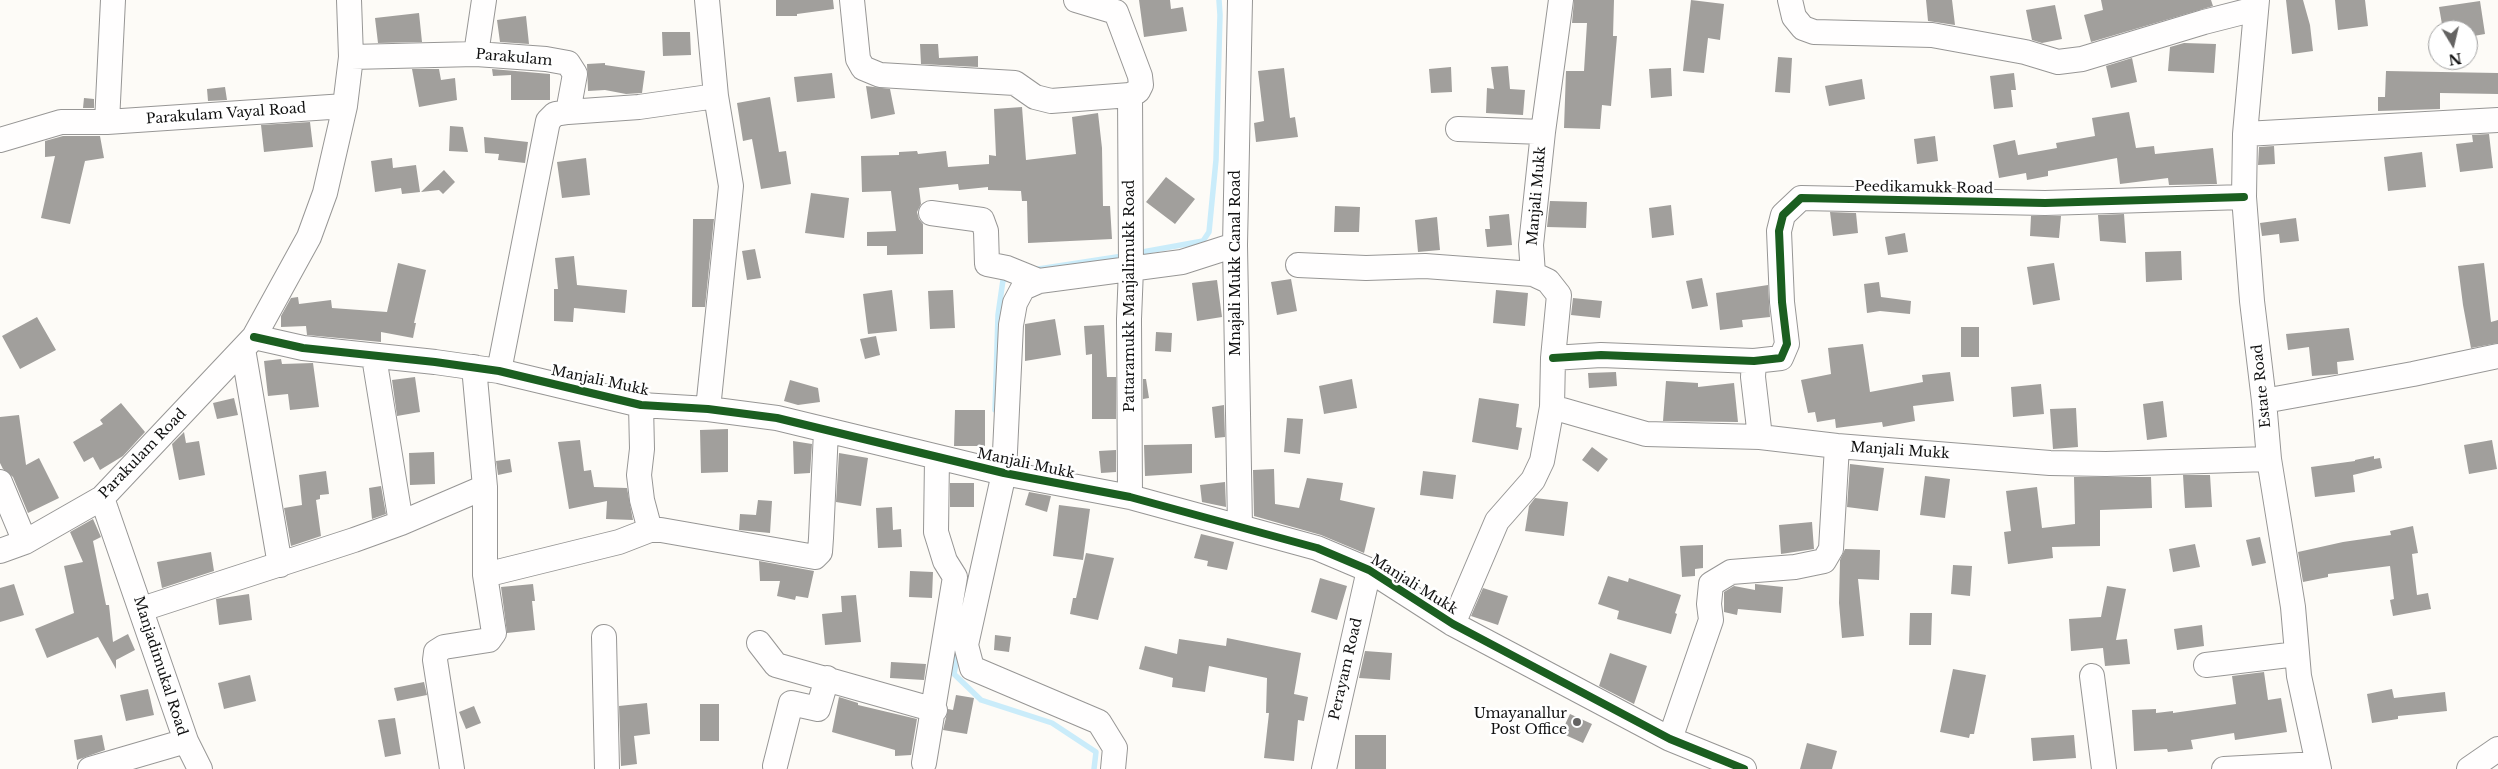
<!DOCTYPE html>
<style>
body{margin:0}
#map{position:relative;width:2498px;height:769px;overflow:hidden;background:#fdfbf7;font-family:"Libre Baskerville",serif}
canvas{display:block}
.north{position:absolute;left:2428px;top:20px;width:50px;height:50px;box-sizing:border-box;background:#fff;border:1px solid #a0a0a0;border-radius:50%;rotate:171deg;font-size:14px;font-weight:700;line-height:20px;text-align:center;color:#111}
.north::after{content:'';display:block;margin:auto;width:18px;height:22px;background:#646362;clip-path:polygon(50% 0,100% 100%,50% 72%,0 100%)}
</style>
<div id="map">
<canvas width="2498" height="769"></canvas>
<div class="north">N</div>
</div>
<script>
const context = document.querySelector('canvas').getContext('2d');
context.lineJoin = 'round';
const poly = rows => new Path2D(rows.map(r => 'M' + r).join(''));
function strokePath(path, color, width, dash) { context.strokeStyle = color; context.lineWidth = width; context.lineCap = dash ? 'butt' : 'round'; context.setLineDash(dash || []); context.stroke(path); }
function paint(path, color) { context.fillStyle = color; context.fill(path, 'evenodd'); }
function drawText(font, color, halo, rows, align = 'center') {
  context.font = font + ' "Libre Baskerville",serif'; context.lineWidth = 5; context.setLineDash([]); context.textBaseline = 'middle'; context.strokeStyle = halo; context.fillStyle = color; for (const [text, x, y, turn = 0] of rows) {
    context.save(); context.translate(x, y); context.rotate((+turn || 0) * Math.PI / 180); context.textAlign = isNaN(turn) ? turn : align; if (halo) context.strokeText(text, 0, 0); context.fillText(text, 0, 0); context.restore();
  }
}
const stream = poly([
 [1137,253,1203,241,1209,232,1216,160,1220,15,1219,0],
 [1032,270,1123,256],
 [995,410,998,315,1003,280,1011,278],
 [958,652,954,674,981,700,1052,723,1096,752,1094,769]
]);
const building = poly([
 [776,0,833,0,834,9,797,14,797,16,776,16],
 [1139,0,1170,0,1171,9,1183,7,1187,31,1144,37],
 [1574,0,1614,0,1613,36,1617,36,1611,106,1602,105,1600,129,1564,128,1566,71,1584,71,1587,23,1572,23],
 [1691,0,1724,4,1720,40,1708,38,1704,73,1683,71],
 [1926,0,1952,0,1955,25,1928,21],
 [2101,0,2211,0,2213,6,2091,42,2084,15,2103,10],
 [2286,0,2303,0,2310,25,2313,51,2292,54],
 [2335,0,2365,0,2368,26,2338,30],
 [2480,1,2485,34,2468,37,2468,30,2443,30,2439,7],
 [2055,5,2062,39,2042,43,2032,40,2026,10],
 [419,13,422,42,378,43,375,18],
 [526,16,529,44,500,42,497,20],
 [662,32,690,32,691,55,663,56],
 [2184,43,2216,44,2214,73,2168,71,2170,47],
 [920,44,938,44,939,58,978,56,978,67,921,64],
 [1778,57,1792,58,1790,93,1775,92],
 [2132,58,2137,82,2111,88,2106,66],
 [605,63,605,65,645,71,642,93,626,94,605,90,588,91,587,64],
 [1508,66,1510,89,1525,90,1523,115,1486,113,1487,88,1494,89,1491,67],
 [1451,67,1452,92,1431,93,1429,69],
 [1284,68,1290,118,1295,117,1298,137,1256,142,1254,123,1264,121,1258,71],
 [1671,68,1672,96,1651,98,1649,69],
 [412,69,439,69,441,80,455,78,457,100,419,107],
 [492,69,550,74,550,100,511,100,511,75,493,76],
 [2386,71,2498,73,2498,94,2440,93,2440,109,2378,111,2378,97,2385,97],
 [832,73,835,98,797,102,794,77],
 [2014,73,2016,90,2011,90,2013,107,1994,109,1990,76],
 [1862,79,1865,99,1829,106,1825,86],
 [866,86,890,89,895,114,871,119],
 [225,87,227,100,208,101,207,89],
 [770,97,779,152,786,151,791,184,761,189,752,139,743,141,737,103],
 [84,98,94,99,94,108,83,108],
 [1022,107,1026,160,1076,154,1072,117,1098,113,1102,148,1103,206,1110,206,1112,239,1028,243,1027,201,1022,201,1021,191,988,190,988,187,959,190,958,184,919,188,921,204,917,212,919,219,923,224,923,254,887,255,887,246,867,246,867,232,896,231,891,191,862,192,861,156,899,155,899,152,917,151,918,154,946,151,948,167,989,164,989,155,996,156,994,109],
 [2129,112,2136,148,2154,146,2155,154,2213,148,2217,184,2169,185,2168,178,2120,184,2117,158,2048,171,2048,176,2027,180,2026,173,1999,178,1993,145,2015,140,2018,155,2057,148,2056,143,2095,136,2092,118],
 [310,122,313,147,264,152,261,125],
 [450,126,463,127,468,152,449,151],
 [2489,134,2493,168,2460,172,2456,144,2473,142,2472,135],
 [63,136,100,136,104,158,85,161,70,224,41,218,55,156,45,157,45,141],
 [1935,136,1938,161,1917,164,1914,139],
 [484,137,528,142,525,163,498,160,499,154,485,153],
 [2274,146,2275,164,2258,165,2259,147],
 [2422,152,2426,187,2388,191,2384,157],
 [392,158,393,168,416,165,420,192,402,194,401,188,375,192,371,161],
 [586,158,590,195,562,198,557,162],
 [444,170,455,182,443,194,439,190,421,192],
 [1166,177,1195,199,1175,224,1146,202],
 [811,193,849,198,844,238,805,233],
 [1550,201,1587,202,1586,228,1547,227],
 [1671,205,1674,235,1652,238,1649,208],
 [1335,206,1360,207,1359,232,1334,232],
 [1830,212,1856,213,1858,233,1833,236],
 [1509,214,1512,245,1487,247,1485,229,1490,229,1489,216],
 [2124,214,2126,243,2100,241,2098,215],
 [2031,216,2061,216,2059,238,2030,236],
 [1437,217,1440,250,1418,252,1415,220],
 [2296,218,2299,241,2280,243,2279,234,2262,236,2260,223],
 [693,219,714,219,705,307,692,307],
 [1905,233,1908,252,1888,255,1885,237],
 [755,249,761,278,747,280,742,251],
 [2181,251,2182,280,2146,282,2145,252],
 [574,256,577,285,627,290,625,313,574,308,573,322,554,321,554,289,558,289,555,258],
 [398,263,426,270,414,323,416,323,413,338,381,332,381,342,307,335,306,326,281,327,281,316,291,298,298,297,299,304,331,300,332,308,387,312],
 [2054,263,2060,300,2033,305,2027,267],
 [2484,263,2491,322,2498,320,2498,343,2471,348,2463,305,2458,266],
 [1702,278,1708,306,1692,309,1686,281],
 [1291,279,1297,311,1277,315,1271,282],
 [1217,280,1222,317,1197,321,1192,283],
 [1879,282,1881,297,1911,301,1910,314,1880,311,1867,313,1864,284],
 [1768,285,1770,317,1742,320,1743,327,1720,330,1716,293],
 [892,290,897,331,868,334,863,294],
 [953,290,955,328,930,329,928,291],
 [1496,290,1528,293,1525,326,1493,323],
 [1573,298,1602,301,1600,318,1571,315],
 [37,317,56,350,20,369,2,336],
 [1055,319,1061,355,1025,361,1025,324],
 [1104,325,1107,377,1116,377,1116,419,1092,419,1092,354,1086,355,1084,326],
 [1961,327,1979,327,1979,357,1961,357],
 [2349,328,2354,360,2337,362,2338,374,2312,376,2309,347,2288,350,2286,334],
 [1156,332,1172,333,1171,352,1155,351],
 [876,336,880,355,865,359,860,339],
 [1863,344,1870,392,1923,382,1922,375,1950,372,1954,401,1913,406,1915,421,1883,427,1882,422,1836,428,1835,419,1817,422,1815,412,1808,413,1801,380,1831,374,1828,348],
 [281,359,282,364,313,363,319,407,290,410,288,394,268,396,264,361],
 [1616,372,1617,386,1589,388,1588,373],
 [415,377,420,412,397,416,392,380],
 [1143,379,1146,379,1149,398,1143,399],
 [1352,379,1357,408,1324,414,1319,386],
 [790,380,818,388,820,402,798,405,784,401],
 [1666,381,1698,383,1698,387,1734,383,1738,422,1663,421],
 [2041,384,2044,414,2013,417,2011,387],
 [234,398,238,415,217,419,213,403],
 [1479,398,1519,404,1516,427,1522,428,1518,450,1472,442],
 [2163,401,2167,437,2147,440,2143,404],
 [121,403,145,432,123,456,100,470,93,457,84,462,73,442,103,424,100,420],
 [1224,405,1225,437,1215,438,1212,407],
 [2076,408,2078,447,2053,449,2050,409],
 [955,410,985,410,985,446,954,446],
 [19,415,26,465,39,458,59,498,28,513,13,477,3,469,0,463,0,417],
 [1287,418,1303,419,1300,454,1284,452],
 [728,429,728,472,701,473,700,430],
 [184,432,186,443,199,441,205,475,179,480,172,444],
 [580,440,584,471,591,470,594,487,627,488,633,520,606,519,607,501,569,509,558,442],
 [2492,440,2497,469,2469,474,2464,445],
 [793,441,812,444,810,473,794,474],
 [1192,444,1192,473,1145,476,1144,445],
 [1592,447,1608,459,1598,472,1582,460],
 [1116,450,1116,472,1101,473,1099,451],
 [434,452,435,484,410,485,409,453],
 [839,453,868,458,861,506,836,502],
 [2374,456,2374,459,2380,458,2382,468,2353,475,2355,492,2315,497,2311,467,2355,461,2355,460],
 [510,459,512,472,498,475,496,461],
 [1850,464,1884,468,1878,511,1847,507],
 [1274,469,1275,504,1299,508,1307,478,1343,483,1340,500,1375,508,1364,553,1321,535,1254,516,1253,470],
 [326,471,329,494,320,495,320,499,316,500,321,536,291,546,284,508,302,505,299,475],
 [1423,471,1456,475,1453,499,1420,495],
 [2183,475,2210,475,2212,507,2185,508],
 [1925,476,1950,479,1945,518,1920,515],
 [2074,477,2151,477,2152,508,2100,510,2100,546,2052,547,2053,558,2008,564,2004,532,2011,531,2006,491,2037,487,2042,528,2075,524],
 [1225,482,1226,507,1202,502,1200,485],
 [950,483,974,483,974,507,950,507],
 [381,486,386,514,372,519,369,488],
 [1029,492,1051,496,1047,512,1025,505],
 [1535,498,1568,502,1564,536,1525,531,1529,506],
 [758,500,772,501,770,533,739,530,740,514,756,515],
 [1059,505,1090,509,1083,560,1053,556],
 [892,507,893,530,901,529,902,547,878,548,876,508],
 [93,519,101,537,93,541,106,605,109,605,113,642,128,634,135,650,116,660,116,669,98,637,47,658,35,629,74,613,64,566,83,562,70,532],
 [1812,522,1814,549,1781,554,1779,525],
 [2413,526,2418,553,2412,554,2417,595,2428,593,2431,609,2393,616,2390,600,2394,599,2390,566,2328,574,2328,577,2303,582,2298,552,2343,542,2391,535,2390,531],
 [1201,534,1234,542,1227,570,1207,566,1208,561,1194,558],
 [2260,537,2266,563,2252,566,2246,540],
 [2195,544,2200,567,2173,572,2169,549],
 [1703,545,1703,568,1695,569,1695,576,1682,577,1680,546],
 [1845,549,1880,550,1879,580,1858,579,1864,636,1842,638,1839,603,1840,560],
 [211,552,214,571,162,588,157,562],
 [1086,553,1114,558,1098,620,1070,614,1073,598,1076,598],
 [759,561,814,571,808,598,796,596,795,600,777,596,780,581,760,581],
 [1953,565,1972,566,1970,596,1951,594],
 [910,571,933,572,932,598,909,597],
 [1608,576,1628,582,1629,578,1681,595,1675,613,1677,614,1671,634,1617,619,1619,611,1598,604],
 [1320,578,1347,586,1337,620,1311,612],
 [14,584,24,615,0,622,0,588],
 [533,584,535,601,532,601,535,630,507,633,501,587],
 [1755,584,1783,587,1781,613,1738,609,1737,615,1724,612,1724,592,1734,586,1755,590],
 [2107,586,2126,589,2116,640,2127,639,2130,664,2105,666,2103,648,2071,651,2069,619,2101,617],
 [1483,588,1508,596,1498,625,1471,616],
 [249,594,252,620,219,625,216,599],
 [856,595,861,642,825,645,822,614,842,612,841,596],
 [1910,613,1932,613,1931,645,1909,645],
 [2202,625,2204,646,2177,650,2174,629],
 [995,635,1011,637,1009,652,994,650],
 [1227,638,1301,653,1294,694,1308,697,1304,721,1298,720,1294,761,1264,758,1269,713,1266,713,1267,678,1209,666,1205,692,1172,687,1173,678,1139,669,1145,646,1177,654,1179,639,1226,646],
 [1365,651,1392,653,1390,680,1359,678],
 [1610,653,1647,666,1634,704,1599,686],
 [891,662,926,664,924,680,890,678],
 [1953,669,1986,675,1974,734,1970,734,1969,738,1940,732],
 [2264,672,2268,700,2281,698,2287,732,2235,740,2234,733,2191,740,2193,749,2168,752,2167,749,2134,751,2132,710,2156,709,2156,713,2173,711,2173,713,2236,704,2232,676],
 [250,675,256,701,224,709,218,683],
 [424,682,427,695,397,701,394,688],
 [148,689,154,715,126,721,120,695],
 [2392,689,2394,698,2445,692,2447,711,2398,716,2398,719,2372,723,2367,694],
 [956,695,974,698,967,734,943,730,948,709,953,710],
 [839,697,858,703,858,705,917,719,911,755,895,756,895,750,832,732],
 [647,703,650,734,634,736,637,764,621,766,619,706],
 [700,704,719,704,719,741,700,741],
 [474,706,481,723,466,729,459,712],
 [1570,714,1592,724,1583,743,1561,733],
 [395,718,401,754,385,757,378,720],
 [102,735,105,750,77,760,74,740],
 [1355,735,1386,735,1386,769,1355,769],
 [2074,735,2076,758,2033,761,2031,738],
 [1807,743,1837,751,1832,769,1800,769]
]);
const minor = poly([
 [707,0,716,96,731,186,708,409],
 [852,0,858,59,863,68,880,75,1015,83,1035,97,1051,101,1130,95,1138,91,1141,85,1140,76,1116,12,1076,0],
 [1790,0,1794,17,1803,28,1814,32,1932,35,2025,52,2058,62,2082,59,2204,22,2255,9],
 [2257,0,2245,134,2244,197,2252,301,2264,401,2269,459,2293,607,2299,676,2319,769],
 [476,54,484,0],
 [351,57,476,54,546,59,568,63,575,74,568,112,639,107,716,96],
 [1130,95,1131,269,1129,319,1130,497],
 [107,122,113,0],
 [1458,129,1543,132],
 [2245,134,2498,120],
 [0,140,61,122,107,122,345,106],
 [931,213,982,220,986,231,987,264,1007,268,1039,281],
 [1298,265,1366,268,1425,266,1533,274],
 [254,337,303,348,435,362,499,371,641,405,708,409,777,418,1004,473,1130,497,1317,548,1369,570,1453,624,1670,739,1744,769],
 [243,349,280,565],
 [374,357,401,523],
 [1553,358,1601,355,1754,361,1781,358,1787,344,1782,302,1779,231,1783,215,1801,198,2045,203,2244,197],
 [1754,361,1753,377,1760,437,1837,446,2050,463,2106,464,2269,459],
 [499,371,548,121,555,114,568,112],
 [2264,401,2413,374,2498,356],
 [641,405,642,449,639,475,642,500,650,530],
 [1552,407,1646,434,1760,437],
 [0,482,25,542],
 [1240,526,1235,245,1240,0],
 [0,551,25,542,102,498,254,337,309,237,325,193,345,106,351,57,349,0],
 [485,575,619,542,650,530,661,530,815,557,820,552,821,538,826,431],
 [142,609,354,540,401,523,485,487],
 [1453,624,1497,521,1533,480,1542,461,1552,407,1553,358,1559,295,1548,281,1533,274,1531,245,1543,132,1561,0],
 [604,637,607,769],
 [759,643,776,665,935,710],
 [2206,665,2297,654],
 [2092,676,2104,769],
 [1670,739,1711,620,1709,604,1711,584,1731,572,1795,567,1824,561,1831,549,1837,446],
 [186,741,200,769],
 [924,763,955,577,945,561,936,532,937,458],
 [775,766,791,703,818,709,827,678],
 [90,769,186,741,102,498],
 [452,769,435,660,436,652,444,647,489,640,494,633,485,575,485,487,474,367],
 [1113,769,1115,748,1099,722,972,668,966,645,1004,473,1011,325,1015,303,1023,288,1039,281,1182,262,1235,245],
 [1324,769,1369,570],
 [2224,769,2318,764],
 [2469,769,2498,749]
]);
const cycleway = poly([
 [254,337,303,348,435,362,499,371,641,405,708,409,777,418,1004,473,1130,497,1317,548,1369,570,1453,624,1670,739,1744,769],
 [1553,358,1601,355,1754,361,1781,358,1787,344,1782,302,1779,231,1783,215,1801,198,2045,203,2244,197]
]);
const markers = [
 [1577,722,5,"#646362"]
];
const streetNames = [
 ["Parakulam",514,58,5],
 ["Parakulam Vayal Road",226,114,-4],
 ["Peedikamukk Road",1924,188,1],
 ["Manjali Mukk",1537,196,-85],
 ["Mnajali Mukk Canal Road",1236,263,-90],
 ["Pattaramukk Manjalimukk Road",1130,296,-90],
 ["Manjali Mukk",600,381,12],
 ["Estate Road",2262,386,-96],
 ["Manjali Mukk",1900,451,4],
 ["Parakulam Road",143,454,-46],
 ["Manjali Mukk",1026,464,12],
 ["Manjali Mukk",1414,585,32],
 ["Manjadimukal Road",160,666,72],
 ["Perayam Road",1346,669,-77]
];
const poiNames = [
 ["Umayanallur",1567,714],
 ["Post Office",1567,730]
];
strokePath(stream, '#caecfa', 5.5);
paint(building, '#a19f9c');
strokePath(minor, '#979695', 26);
strokePath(minor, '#fffefe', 24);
strokePath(cycleway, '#1b5e20', 8);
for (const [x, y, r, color] of markers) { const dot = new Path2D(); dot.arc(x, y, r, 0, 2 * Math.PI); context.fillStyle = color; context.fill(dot); strokePath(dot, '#fff', 2); }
drawText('14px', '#111', '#fff', streetNames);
drawText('14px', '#111', '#fff', poiNames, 'right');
</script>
